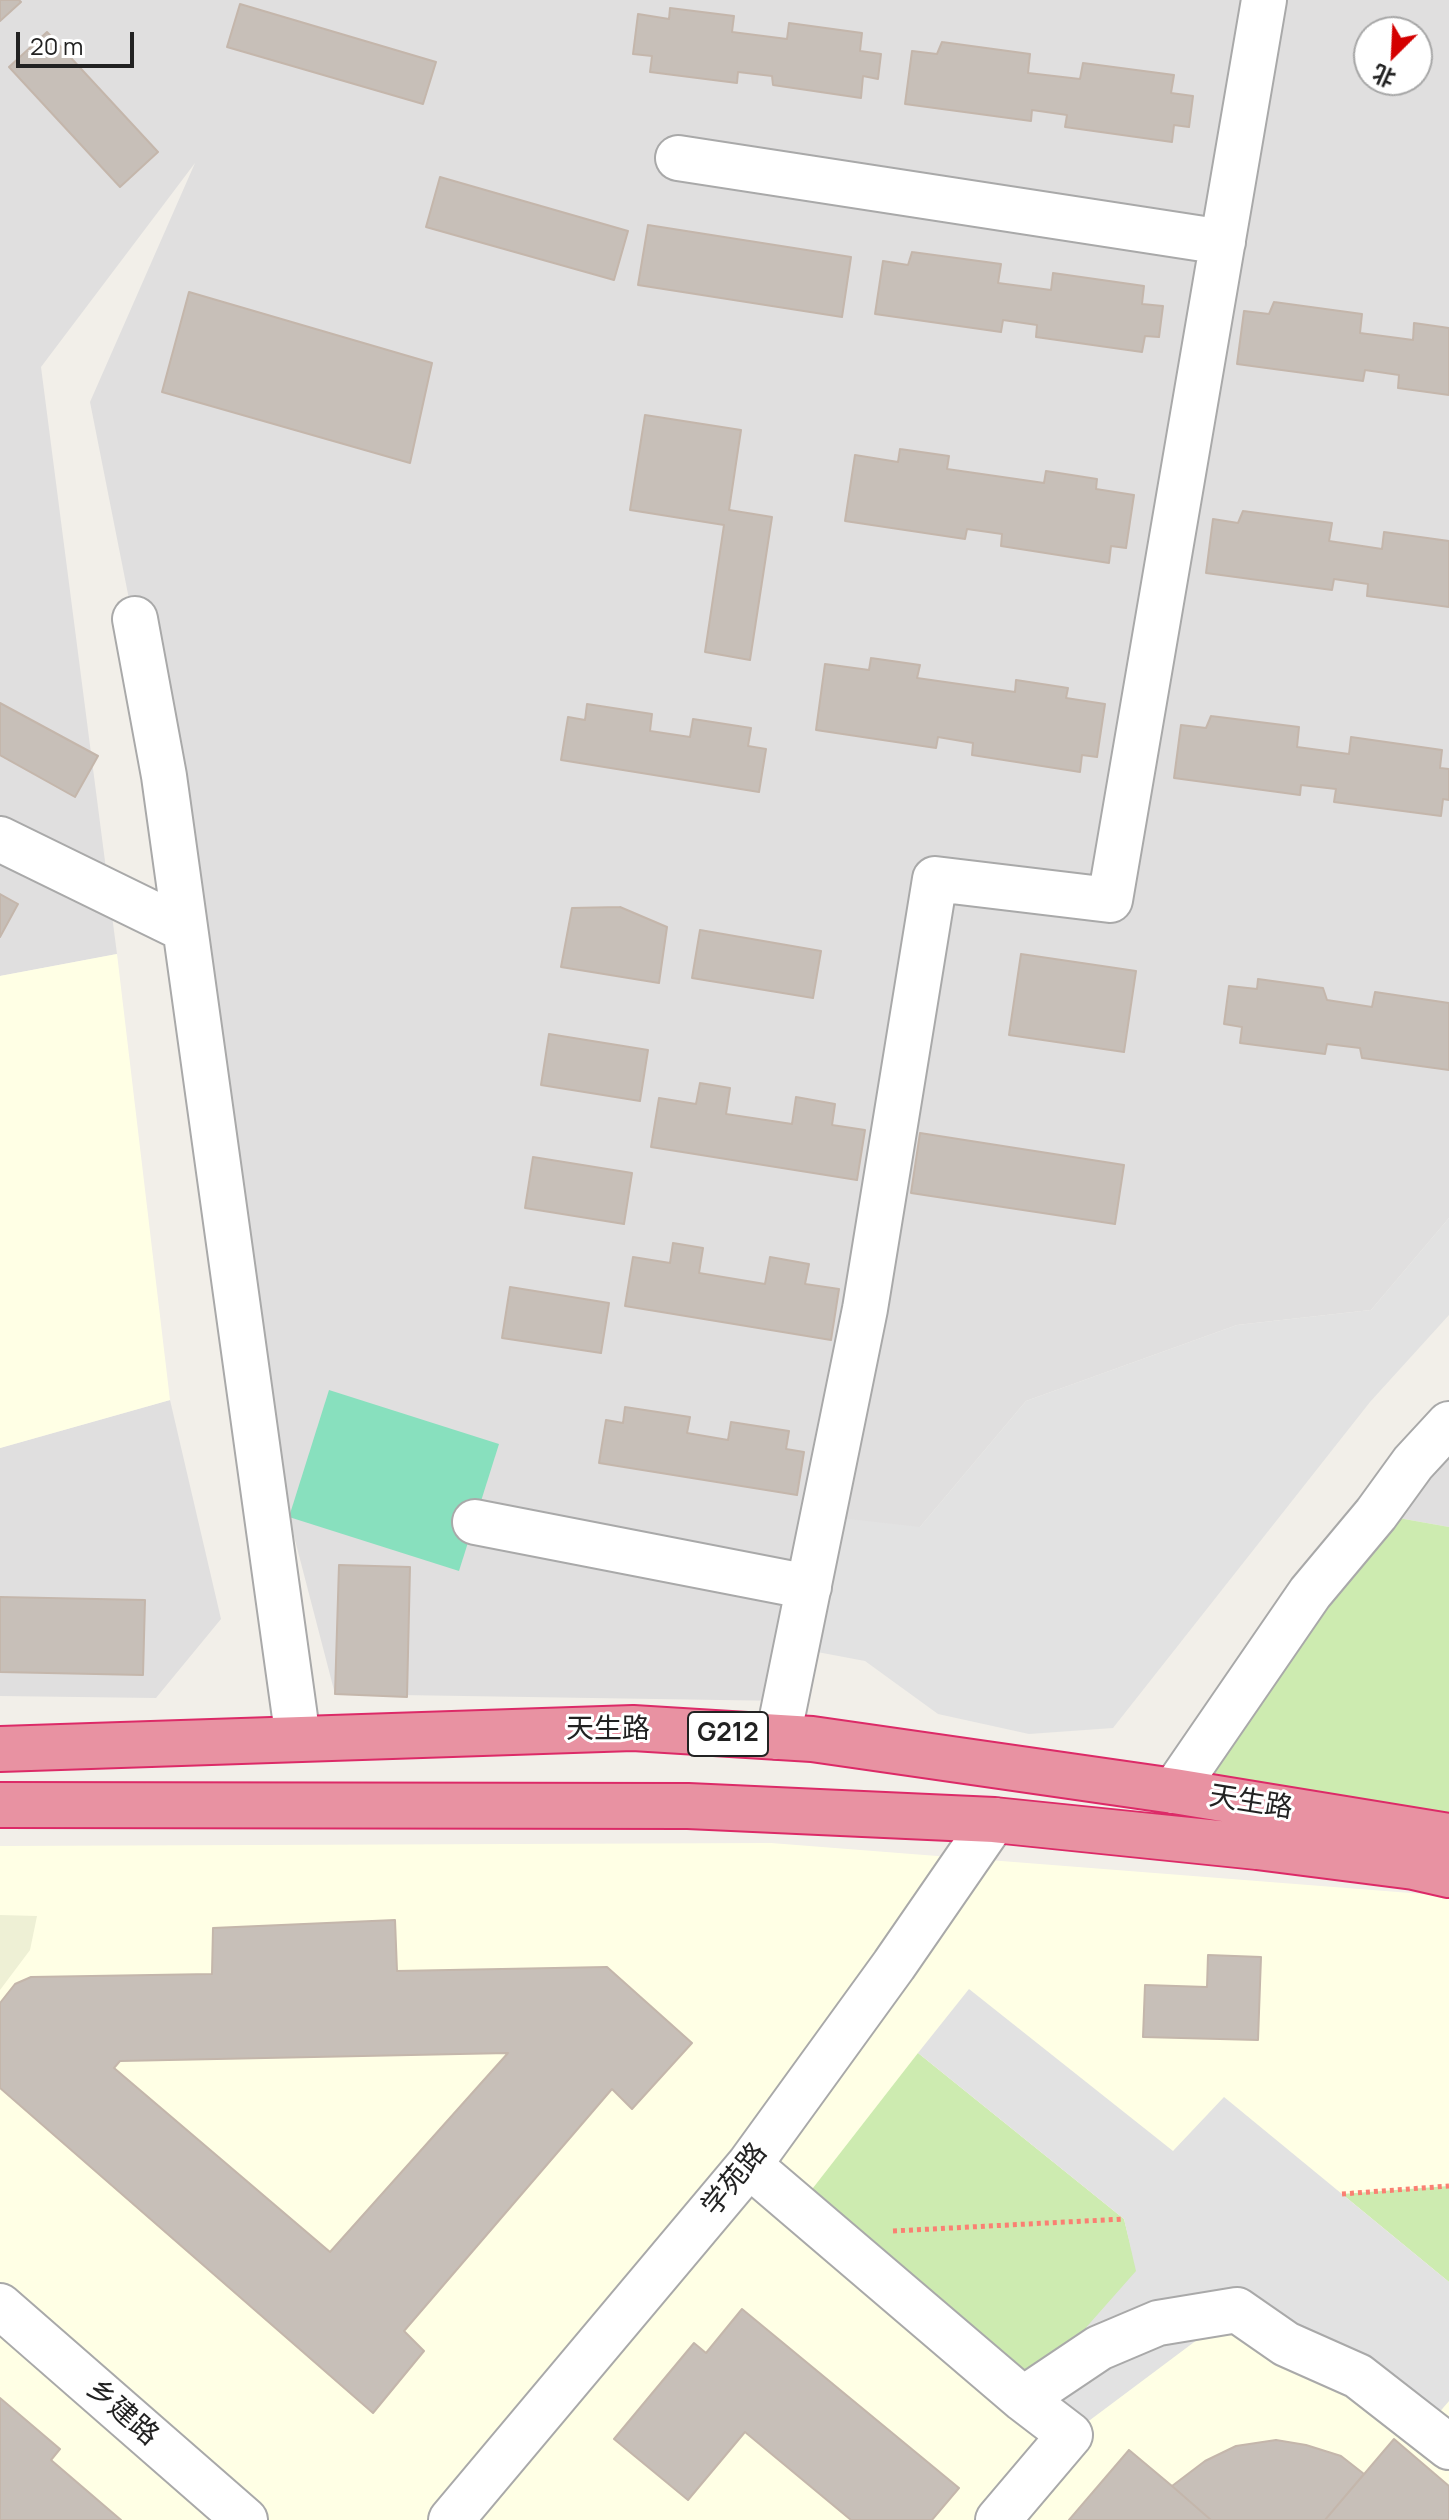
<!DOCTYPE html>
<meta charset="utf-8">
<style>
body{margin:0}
#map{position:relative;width:1449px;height:2520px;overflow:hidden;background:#f2efe9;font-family:Manrope,"Noto Sans SC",sans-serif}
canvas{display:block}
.north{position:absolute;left:1353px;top:16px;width:80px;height:80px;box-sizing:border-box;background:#fff;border:2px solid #a7a7a7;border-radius:50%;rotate:204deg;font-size:22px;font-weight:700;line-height:32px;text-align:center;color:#222}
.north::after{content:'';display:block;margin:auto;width:28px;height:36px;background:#d40000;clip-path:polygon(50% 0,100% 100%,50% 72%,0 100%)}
.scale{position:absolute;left:16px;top:32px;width:118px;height:36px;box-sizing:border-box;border:4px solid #222;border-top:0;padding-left:10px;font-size:24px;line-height:28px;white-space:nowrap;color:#222;-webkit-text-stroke:6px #fff;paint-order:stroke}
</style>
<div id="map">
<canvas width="1449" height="2520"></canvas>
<div class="north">北</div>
<div class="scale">20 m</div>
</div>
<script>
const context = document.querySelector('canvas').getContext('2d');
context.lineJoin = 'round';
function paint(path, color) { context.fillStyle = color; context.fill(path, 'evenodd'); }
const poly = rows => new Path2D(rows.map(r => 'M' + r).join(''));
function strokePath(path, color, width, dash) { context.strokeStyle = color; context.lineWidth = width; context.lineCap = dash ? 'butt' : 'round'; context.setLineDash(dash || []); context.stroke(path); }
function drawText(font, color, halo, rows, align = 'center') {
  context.font = font + ' Manrope,"Noto Sans SC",sans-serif'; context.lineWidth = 6; context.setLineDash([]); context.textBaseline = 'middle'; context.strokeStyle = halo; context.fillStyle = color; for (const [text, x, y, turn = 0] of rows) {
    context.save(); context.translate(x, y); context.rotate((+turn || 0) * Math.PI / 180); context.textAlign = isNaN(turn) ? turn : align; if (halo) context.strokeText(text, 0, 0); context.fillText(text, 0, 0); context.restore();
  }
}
const residential = poly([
 [0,0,1449,0,1449,1218,1371,1310,1237,1325,1026,1401,920,1527,809,1587,785,1701,335,1694,289,1517,164,776,90,402,195,163,41,367,117,954,0,976],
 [1369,32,1417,32,1417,80,1369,80],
 [170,1400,221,1619,156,1698,0,1696,0,1448],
 [1449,1433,1449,1527,1376,1514]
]);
const education = poly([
 [117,954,170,1400,0,1448,0,976],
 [771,1843,1449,1896,1449,2520,0,2520,0,1846]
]);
const farmland = poly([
 [0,1915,37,1916,30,1950,0,1990]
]);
const grass = poly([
 [1376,1514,1449,1527,1449,1836,1174,1791],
 [918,2053,1124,2219,1137,2271,1023,2399,799,2206],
 [1449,2186,1449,2282,1342,2194]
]);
const pitch = poly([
 [329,1390,499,1444,459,1571,289,1517]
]);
const parking = poly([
 [1449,1218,1449,1315,1370,1402,1113,1728,1029,1734,938,1714,865,1661,796,1648,822,1516,920,1527,1026,1401,1237,1325,1371,1310],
 [969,1989,1173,2151,1224,2097,1449,2282,1449,2401,1425,2429,1237,2310,1070,2435,1023,2399,1136,2271,1124,2219,918,2053]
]);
const building = poly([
 [0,0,19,0,21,2,0,21,0,0],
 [240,4,436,62,423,104,227,47,240,4],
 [670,8,734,16,732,32,787,39,789,23,862,33,860,51,881,54,878,79,863,76,861,98,773,85,772,76,738,72,737,83,650,72,652,56,633,54,638,14,669,19,670,8],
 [47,32,158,152,120,187,9,67,47,32],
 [942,42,1030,54,1028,73,1080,79,1083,63,1174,75,1171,93,1193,96,1189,127,1174,125,1172,142,1065,127,1067,115,1032,110,1031,121,905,104,912,51,937,54,942,42],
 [440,177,628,231,614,280,426,227,440,177],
 [648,225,851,257,842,317,638,285,648,225],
 [912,252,1001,264,998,283,1051,290,1053,273,1144,286,1142,304,1163,306,1159,337,1145,336,1142,352,1036,337,1037,325,1003,320,1001,332,875,314,883,261,908,265,912,252],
 [189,292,432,363,410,463,162,392,189,292],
 [1274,302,1362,314,1360,333,1413,340,1414,323,1449,328,1449,395,1398,388,1399,375,1365,370,1363,381,1237,364,1244,311,1269,314,1274,302],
 [645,415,741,430,729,510,772,517,750,660,705,652,724,525,630,510,645,415],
 [900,449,949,456,947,469,1044,483,1046,471,1097,479,1096,489,1134,495,1126,548,1111,546,1109,563,1001,546,1002,534,967,529,965,539,845,521,855,455,898,462,900,449],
 [1243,511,1332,523,1329,541,1382,549,1384,532,1449,541,1449,607,1367,596,1368,584,1334,579,1332,590,1206,573,1213,519,1238,523,1243,511],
 [871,658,920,665,917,678,1015,692,1016,680,1068,688,1066,698,1105,704,1097,757,1082,755,1080,772,972,755,973,743,938,737,936,748,816,730,825,664,869,670,871,658],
 [0,703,98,756,75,797,0,755,0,703],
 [587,704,652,714,650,731,690,737,693,719,751,728,748,746,766,749,759,792,561,760,568,717,585,720,587,704],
 [1211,716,1299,727,1297,747,1349,754,1351,737,1442,750,1440,768,1449,769,1449,800,1443,799,1441,816,1334,802,1336,789,1301,785,1300,795,1174,778,1181,725,1206,728,1211,716],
 [0,894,18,904,0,937,0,894],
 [620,907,667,927,659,983,561,967,572,908,620,907],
 [700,930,821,951,813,998,692,978,700,930],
 [1021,954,1136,971,1124,1052,1009,1035,1021,954],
 [1258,979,1323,988,1327,1000,1372,1007,1375,992,1449,1003,1449,1070,1362,1058,1360,1048,1327,1044,1325,1054,1240,1043,1242,1027,1224,1024,1229,986,1257,989,1258,979],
 [549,1034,648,1050,640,1101,541,1085,549,1034],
 [700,1083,730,1088,726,1114,792,1124,796,1097,835,1104,832,1125,865,1130,857,1180,651,1147,659,1098,696,1104,700,1083],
 [920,1133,1124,1165,1115,1224,911,1193,920,1133],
 [533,1157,632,1173,624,1224,525,1208,533,1157],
 [673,1243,703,1248,699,1273,765,1284,770,1257,809,1264,805,1284,839,1289,831,1340,625,1306,633,1257,670,1263,673,1243],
 [510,1287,609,1303,601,1353,502,1338,510,1287],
 [625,1407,690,1417,687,1433,728,1440,731,1422,789,1431,786,1449,804,1452,797,1495,599,1463,606,1420,623,1423,625,1407],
 [339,1565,410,1567,407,1697,335,1694,339,1565],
 [0,1597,145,1600,143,1675,0,1672,0,1597],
 [395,1920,397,1971,607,1967,692,2043,632,2109,612,2089,404,2331,424,2351,373,2413,0,2088,0,2003,15,1984,31,1977,212,1974,213,1928,395,1920],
 [508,2053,330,2252,114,2068,120,2061,508,2053],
 [1208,1955,1261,1957,1258,2040,1143,2037,1145,1985,1207,1987,1208,1955],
 [742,2309,959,2488,932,2520,851,2520,745,2432,688,2500,614,2439,694,2343,706,2353,742,2309],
 [0,2398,60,2449,51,2460,121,2520,0,2520,0,2398],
 [1394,2439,1449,2486,1449,2520,1325,2520,1394,2439],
 [1276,2440,1306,2445,1341,2456,1364,2474,1325,2520,1211,2520,1172,2486,1205,2461,1236,2446,1276,2440],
 [1129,2450,1172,2486,1211,2520,1069,2520,1129,2450]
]);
const path = poly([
 [1342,2194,1449,2186],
 [893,2231,1124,2219]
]);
const minor = poly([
 [678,158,1223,242],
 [135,619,164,776,298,1739],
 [0,839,184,929],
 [475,1522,809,1587],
 [778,1737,865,1309,935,879,1110,900,1264,0],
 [1174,1791,1310,1593,1376,1514,1413,1463,1449,1424],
 [749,2165,1023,2399,1070,2435,998,2520],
 [0,2306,245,2520],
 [1023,2399,1099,2348,1158,2323,1237,2310,1286,2344,1358,2376,1449,2447],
 [451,2520,749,2165,894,1965,994,1820]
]);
const highway = poly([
 [0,1749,633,1728,812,1739,1174,1791,1449,1836],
 [0,1805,688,1806,994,1820,1257,1847,1414,1867,1449,1875]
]);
const shields = [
 [728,1734,80]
];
const shieldNames = [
 ["G212",728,1734]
];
const streetNames = [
 ["天生路",608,1730],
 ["天生路",1251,1803,9],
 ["学苑路",735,2180,-51],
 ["乡建路",122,2413,41]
];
paint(residential, '#e0dfdf');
paint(education, '#ffffe5');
paint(farmland, '#eef0d5');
paint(grass, '#cdebb0');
paint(pitch, '#88e0be');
paint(parking, '#e2e2e2');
paint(building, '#c7bfb8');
strokePath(building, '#c4b6ab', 2);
strokePath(minor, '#a9a9a9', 48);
strokePath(highway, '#dc2a67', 48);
strokePath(path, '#fa8072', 5, [4, 4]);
strokePath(minor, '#fff', 44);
strokePath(highway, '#e892a2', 44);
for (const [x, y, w] of shields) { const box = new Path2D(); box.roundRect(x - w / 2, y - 22, w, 44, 6); context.fillStyle = '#fff'; context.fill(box); strokePath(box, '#222', 2); }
drawText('bold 26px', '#222', null, shieldNames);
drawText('28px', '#222', '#fff', streetNames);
</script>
